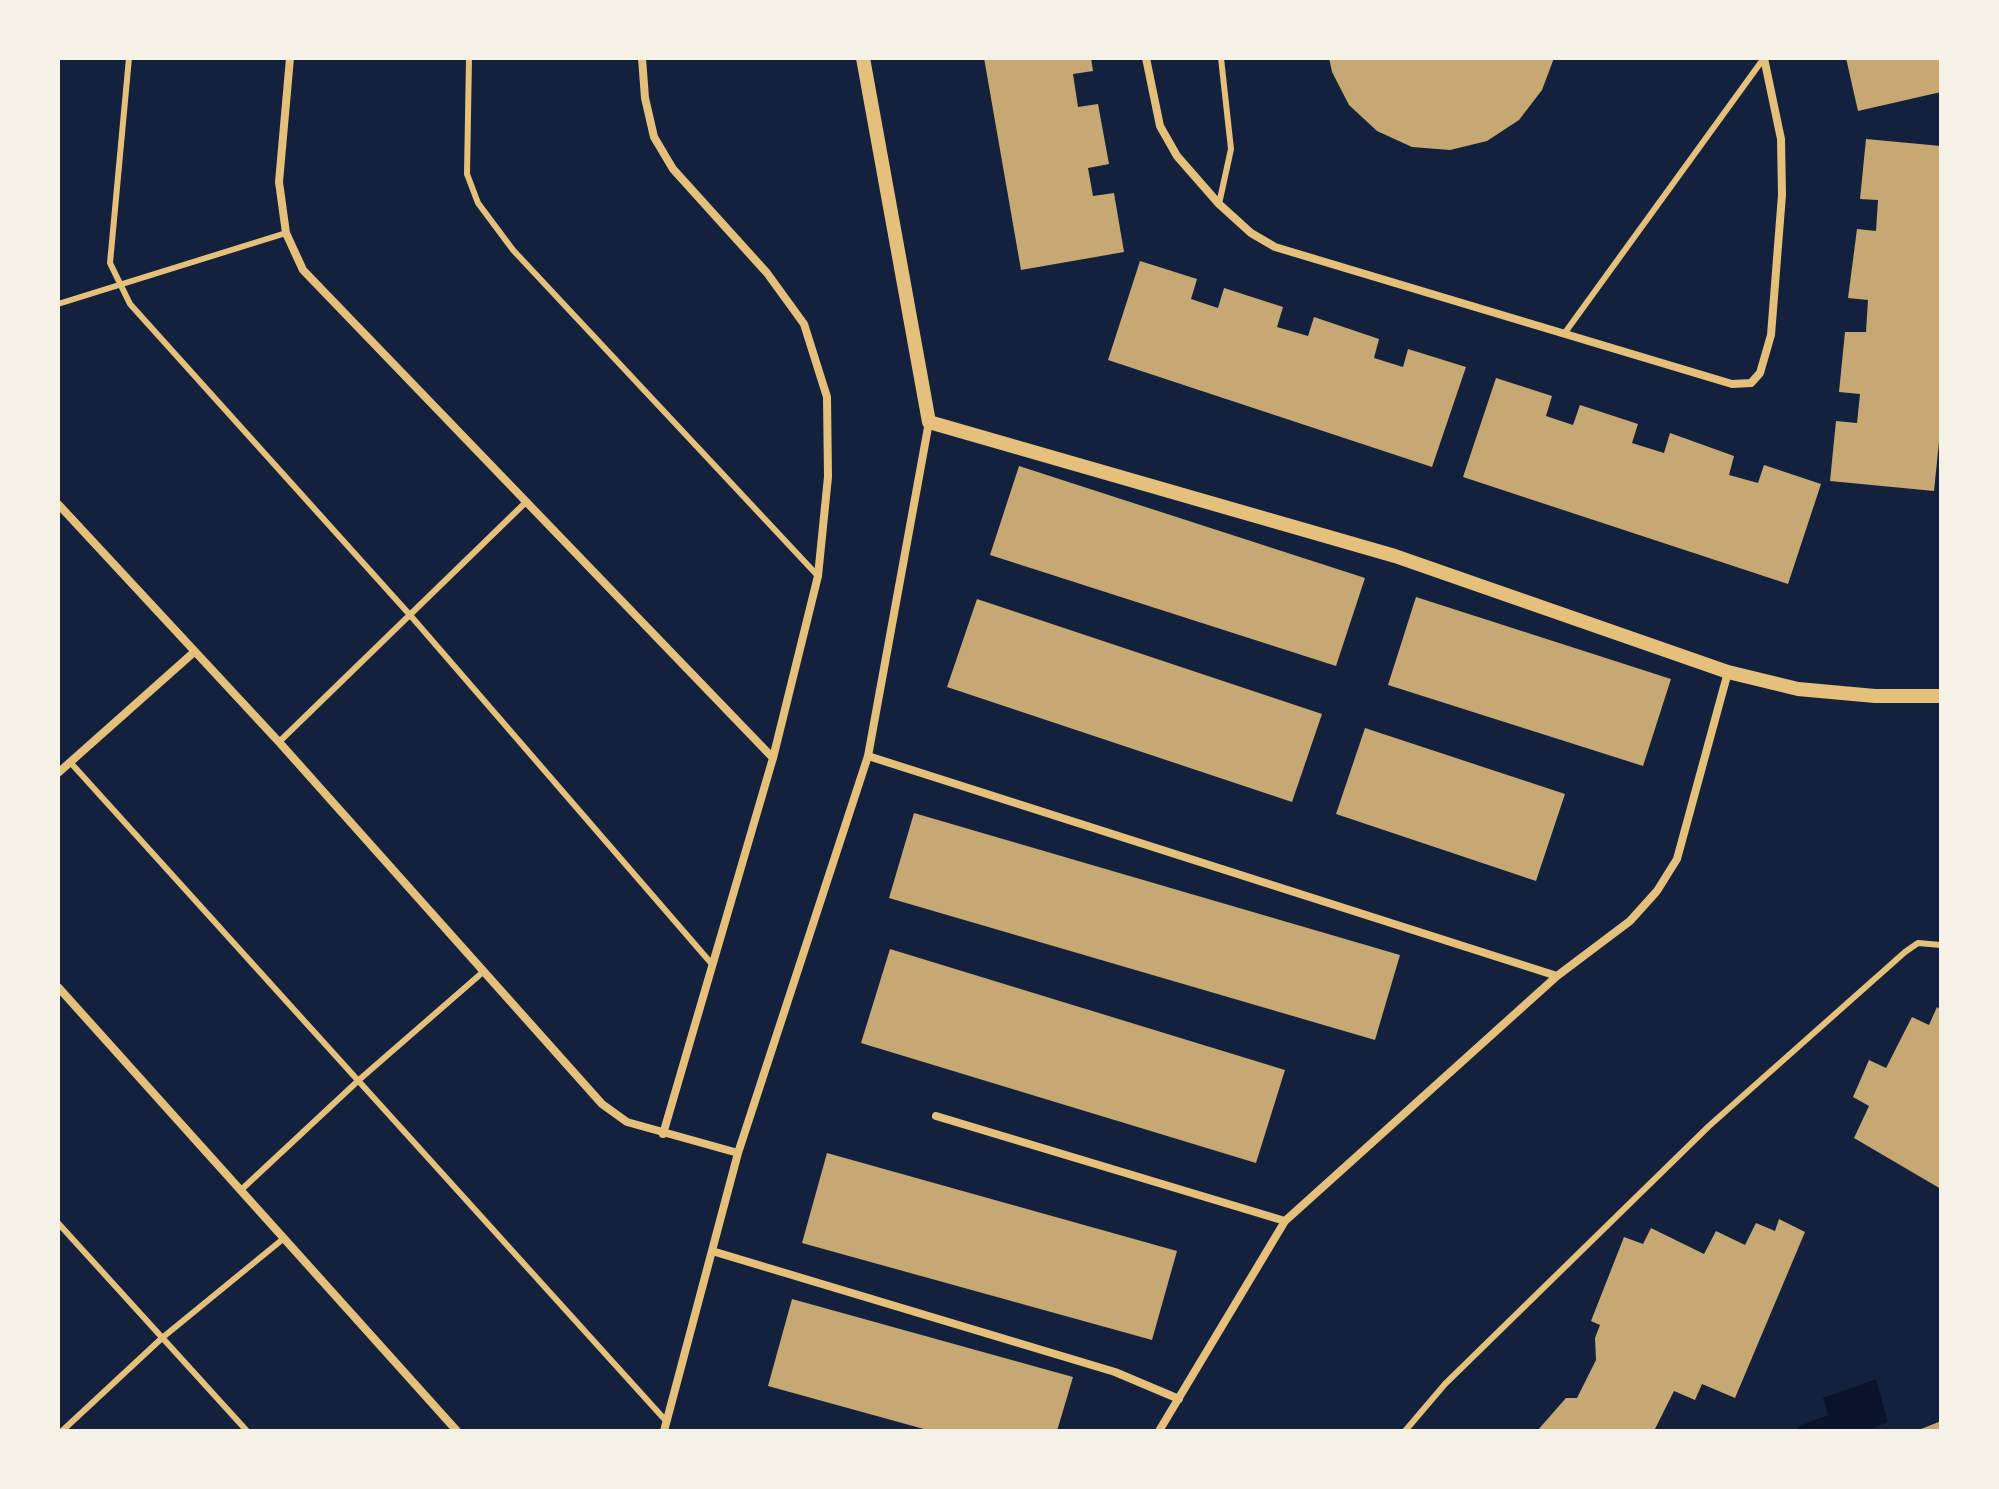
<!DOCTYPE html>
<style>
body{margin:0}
#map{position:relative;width:1999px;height:1489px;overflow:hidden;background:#14213d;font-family:Mulish,sans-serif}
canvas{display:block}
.frame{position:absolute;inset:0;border:60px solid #f6f1e7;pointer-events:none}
</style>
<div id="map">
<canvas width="1999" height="1489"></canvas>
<div class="frame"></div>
</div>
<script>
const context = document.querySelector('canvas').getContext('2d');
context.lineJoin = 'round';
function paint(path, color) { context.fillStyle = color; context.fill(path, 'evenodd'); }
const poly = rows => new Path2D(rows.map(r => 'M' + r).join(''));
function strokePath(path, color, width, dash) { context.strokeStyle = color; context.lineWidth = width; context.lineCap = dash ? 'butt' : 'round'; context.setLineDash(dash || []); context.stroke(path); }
const water = poly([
 [1876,1379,1888,1422,1865,1431,1796,1431,1799,1426,1828,1415,1823,1398]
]);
const building = poly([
 [984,58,1091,58,1093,71,1073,74,1078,107,1098,104,1109,164,1088,168,1093,196,1114,193,1124,252,1021,270],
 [1329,58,1554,58,1542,90,1519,120,1487,141,1450,150,1412,147,1377,131,1349,105,1332,72],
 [1846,58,1941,58,1941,92,1858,111],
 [1866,139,1941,146,1941,422,1934,491,1830,481,1836,421,1857,423,1860,394,1839,392,1845,332,1866,332,1868,300,1848,298,1857,229,1876,231,1878,200,1860,199],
 [1140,261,1197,279,1191,299,1218,308,1224,288,1283,307,1277,327,1308,336,1314,317,1379,339,1374,358,1403,367,1408,349,1466,367,1432,467,1108,360],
 [1496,378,1552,396,1546,416,1573,425,1580,405,1638,424,1632,443,1664,453,1670,433,1734,456,1729,475,1758,483,1764,465,1821,484,1788,584,1463,477],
 [1019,466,1365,578,1336,666,990,555],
 [1416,597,1671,679,1643,766,1388,685],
 [977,599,1322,714,1292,802,947,687],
 [1365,728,1565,794,1536,881,1336,814],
 [914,813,1400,955,1375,1040,889,898],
 [890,949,1285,1070,1256,1163,861,1043],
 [1937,1007,1941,1010,1941,1189,1854,1138,1869,1106,1853,1097,1869,1060,1886,1068,1912,1017,1929,1025],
 [827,1153,1177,1251,1152,1340,802,1243],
 [1779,1219,1805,1232,1735,1398,1702,1384,1695,1400,1674,1391,1654,1431,1537,1431,1566,1398,1577,1398,1596,1360,1595,1338,1600,1325,1591,1321,1624,1237,1643,1244,1651,1228,1704,1254,1716,1231,1745,1245,1756,1223,1775,1231],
 [792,1299,1073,1377,1057,1431,931,1431,768,1386],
 [1941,1421,1941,1431,1916,1431]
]);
const service = poly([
 [129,58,110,263,130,304,410,615,711,963],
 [469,58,467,174,478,203,513,250,818,576],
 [1219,204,1231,149,1221,58],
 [58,304,286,233],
 [1564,334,1764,58],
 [279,742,526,502],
 [70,762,667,1422],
 [241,1190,360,1079,483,972],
 [58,1223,247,1431],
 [62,1431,162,1338,283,1239],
 [1405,1431,1445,1384,1709,1126,1905,952,1918,943,1941,945]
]);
const minor = poly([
 [290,58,279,182,286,233,303,270,773,758],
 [642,58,645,98,654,137,673,169,767,273,804,324,827,397,828,477,818,576,773,758,663,1134],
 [1146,58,1160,126,1177,156,1219,204,1251,233,1275,247,1732,384,1751,383,1760,373,1771,335,1782,195,1781,139,1764,58],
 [58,504,279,742,602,1104,627,1122,738,1153],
 [868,756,1557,976],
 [58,773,193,653],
 [58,987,457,1431],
 [936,1116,1285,1221],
 [712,1251,1115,1372,1179,1399],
 [664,1431,738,1153,868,756,929,422],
 [1159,1431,1285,1221,1557,976,1630,921,1657,891,1677,859,1728,672]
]);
const tertiary = poly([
 [863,58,929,422,1395,556,1728,672,1798,689,1875,696,1941,696]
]);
paint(water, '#0b132b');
paint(building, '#c6a872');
strokePath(service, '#e5c07b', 6);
strokePath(minor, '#e5c07b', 8);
strokePath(tertiary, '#e5c07b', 14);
</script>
